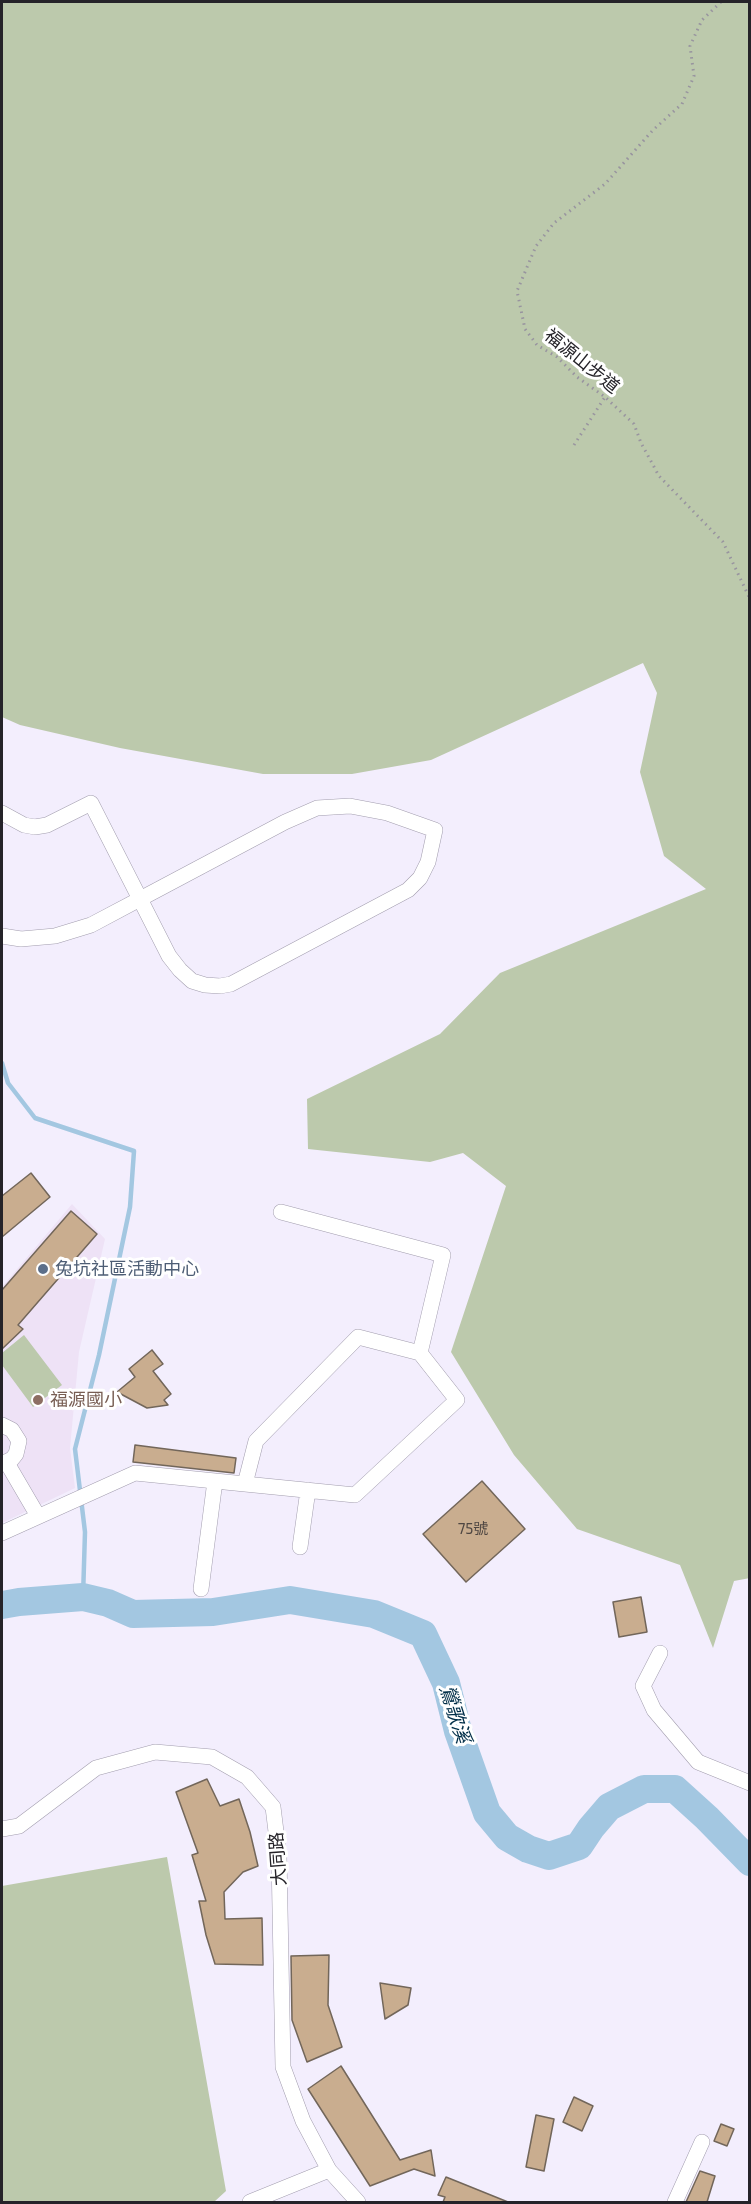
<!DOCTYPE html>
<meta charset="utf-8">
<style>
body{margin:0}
#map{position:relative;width:751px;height:2204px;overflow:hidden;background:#f3eefd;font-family:"Exo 2",sans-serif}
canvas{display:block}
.frame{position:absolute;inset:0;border:3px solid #252329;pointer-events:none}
</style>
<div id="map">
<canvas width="751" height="2204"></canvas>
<div class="frame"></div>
</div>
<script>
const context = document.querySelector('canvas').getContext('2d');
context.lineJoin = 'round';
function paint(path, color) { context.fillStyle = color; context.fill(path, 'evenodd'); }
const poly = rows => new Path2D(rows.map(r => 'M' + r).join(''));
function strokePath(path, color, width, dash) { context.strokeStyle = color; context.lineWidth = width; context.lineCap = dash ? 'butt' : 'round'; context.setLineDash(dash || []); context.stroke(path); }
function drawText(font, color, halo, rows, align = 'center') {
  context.font = font + ' "Exo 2","Noto Sans TC",sans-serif'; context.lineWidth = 6; context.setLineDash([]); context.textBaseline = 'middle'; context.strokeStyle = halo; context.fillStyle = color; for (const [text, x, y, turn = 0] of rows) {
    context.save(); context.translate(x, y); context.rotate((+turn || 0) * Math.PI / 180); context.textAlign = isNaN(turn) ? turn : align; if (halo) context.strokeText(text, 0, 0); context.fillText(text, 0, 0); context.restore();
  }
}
const education = poly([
 [72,1204,105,1239,79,1352,70,1448,75,1488,2,1523,2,1287]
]);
const green = poly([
 [2,2,749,2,750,1578,734,1581,713,1648,680,1565,577,1529,514,1455,451,1352,506,1186,463,1153,430,1162,308,1149,307,1099,440,1034,500,973,706,889,664,856,640,772,657,693,643,663,431,760,352,774,263,774,120,748,20,725,2,717],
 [24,1335,62,1385,33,1407,2,1365,2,1353],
 [167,1857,226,2191,214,2202,2,2202,2,1886]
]);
const stream = poly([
 [2,1063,8,1083,35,1118,134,1151,130,1207,99,1355,75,1449,85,1532,83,1597]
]);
const river = poly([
 [2,1605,19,1602,83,1597,108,1603,133,1614,213,1612,290,1600,374,1614,423,1634,446,1683,458,1731,487,1813,507,1837,528,1849,549,1856,579,1846,591,1828,609,1807,644,1789,675,1789,707,1818,750,1862]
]);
const building = poly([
 [31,1173,50,1197,2,1237,2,1196,31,1173],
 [71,1211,97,1234,18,1325,23,1329,2,1349,2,1290,71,1211],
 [152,1350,163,1364,153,1371,171,1394,164,1400,168,1405,147,1408,117,1392,135,1377,129,1369,152,1350],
 [135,1445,236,1458,234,1473,133,1462,135,1445],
 [482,1481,525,1529,466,1582,423,1534,482,1481],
 [641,1597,647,1632,619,1637,613,1602,641,1597],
 [207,1779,220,1806,239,1799,250,1832,258,1866,243,1872,224,1892,225,1919,262,1918,263,1965,215,1964,206,1935,199,1901,206,1901,192,1855,198,1853,176,1792,207,1779],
 [329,1955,328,2005,342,2047,307,2062,292,2020,291,1956,329,1955],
 [380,1983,411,1988,408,2005,385,2019,380,1983],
 [341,2066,400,2160,431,2150,435,2176,414,2169,370,2186,308,2089,341,2066],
 [574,2097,593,2106,582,2131,563,2122,574,2097],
 [536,2115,554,2119,544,2171,526,2167,536,2115],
 [721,2124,734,2129,727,2146,714,2141,721,2124],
 [700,2171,715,2176,707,2202,686,2202,700,2171],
 [446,2177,508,2202,443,2202,445,2197,438,2195,446,2177]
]);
const path = poly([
 [721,2,702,20,690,46,694,76,682,104,653,130,605,184,554,223,536,246,517,291,525,329,537,345,557,357,577,377,605,397,634,424,641,443,659,476,723,542,750,599],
 [574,445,605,397]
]);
const minor = poly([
 [2,813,24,825,35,827,47,825,91,803,140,899,169,956,180,970,192,981,205,985,220,986,231,984,408,890,420,878,428,862,435,830,387,813,350,806,317,808,285,822,140,899,91,925,55,936,21,939,2,936],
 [2,1425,12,1430,19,1441,16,1454,12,1459,2,1464],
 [7,1463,38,1516],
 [245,1484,256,1441,358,1337,420,1353],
 [2,1533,135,1473,355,1495,457,1400,420,1353,443,1255,281,1212],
 [300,1547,308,1490],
 [201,1589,215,1481],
 [660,1653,643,1686,654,1710,698,1762,750,1783],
 [2,1829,19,1826,96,1768,155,1752,212,1757,247,1777,273,1807,279,1856,283,2067,303,2121,329,2170,358,2202],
 [250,2202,329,2170],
 [675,2202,702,2142]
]);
const markers = [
 [43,1269,6,"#5c6f8a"],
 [38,1400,6,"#8d6e63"]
];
const numberNames = [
 ["75號",473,1529]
];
const streetNames = [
 ["福源山步道",582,361,39],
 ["大同路",278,1859,-94]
];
const serviceNames = [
 ["兔坑社區活動中心",55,1269]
];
const educationNames = [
 ["福源國小",50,1400]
];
const waterNames = [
 ["鶯歌溪",455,1714,72]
];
paint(education, '#eee2f6');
paint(green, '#bcc9ac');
strokePath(stream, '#a3c7e1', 4.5);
strokePath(river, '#a3c7e1', 28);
paint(building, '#c9ad8f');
strokePath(building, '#72665a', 1.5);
strokePath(minor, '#a29dae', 16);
strokePath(path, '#98949f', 3, [1.5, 4.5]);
strokePath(minor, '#fff', 15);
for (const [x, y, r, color] of markers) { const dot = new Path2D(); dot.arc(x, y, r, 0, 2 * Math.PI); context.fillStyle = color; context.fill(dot); strokePath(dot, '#fff', 2); }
drawText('15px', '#4e4642', null, numberNames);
drawText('18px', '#252329', '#fff', streetNames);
drawText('18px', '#4e5e75', '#fff', serviceNames, 'left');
drawText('18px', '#785e54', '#fff', educationNames, 'left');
drawText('italic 20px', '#002e48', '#fff', waterNames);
</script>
